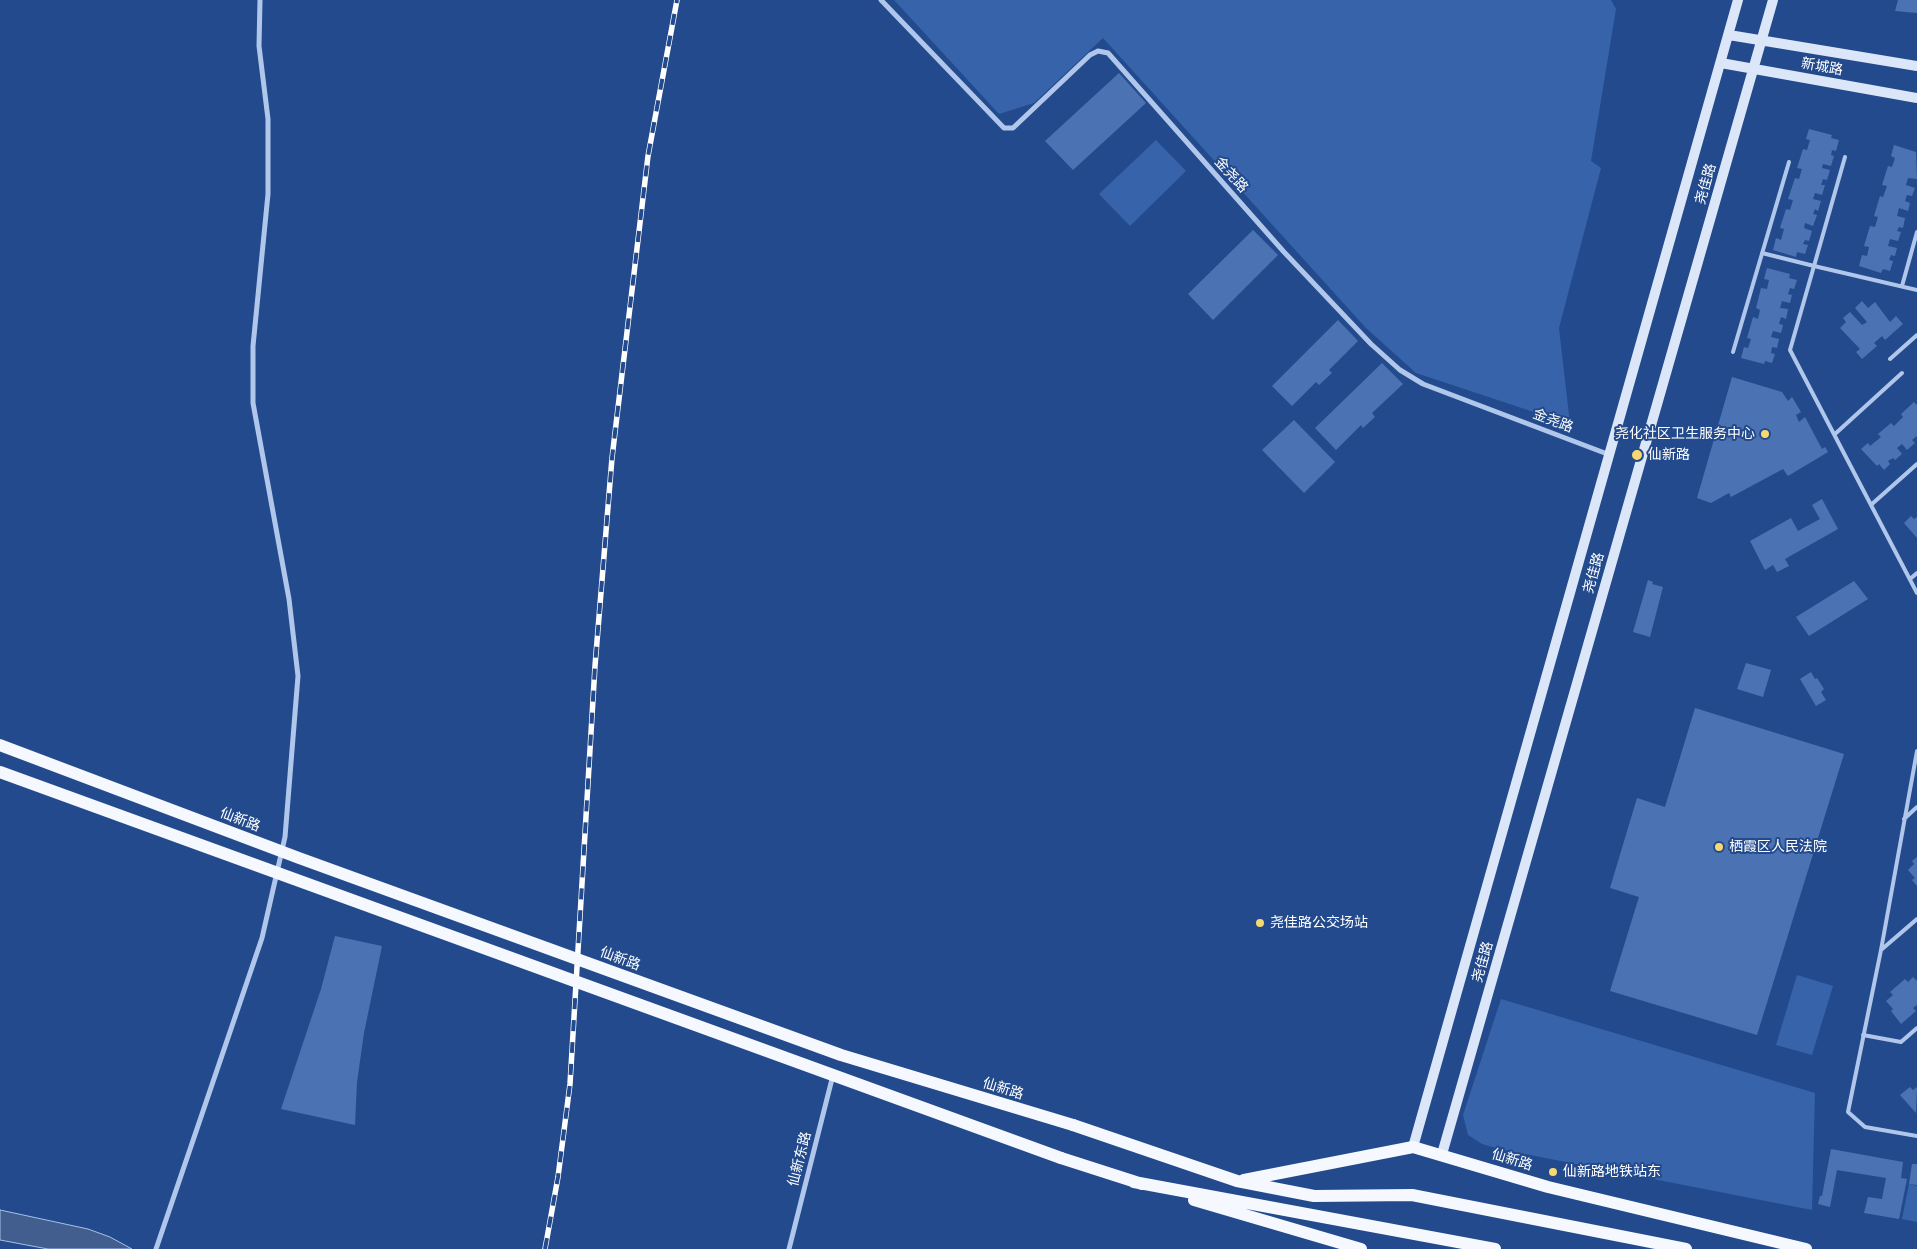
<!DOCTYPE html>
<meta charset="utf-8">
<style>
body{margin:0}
canvas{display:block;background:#224a8c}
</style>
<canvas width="1917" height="1249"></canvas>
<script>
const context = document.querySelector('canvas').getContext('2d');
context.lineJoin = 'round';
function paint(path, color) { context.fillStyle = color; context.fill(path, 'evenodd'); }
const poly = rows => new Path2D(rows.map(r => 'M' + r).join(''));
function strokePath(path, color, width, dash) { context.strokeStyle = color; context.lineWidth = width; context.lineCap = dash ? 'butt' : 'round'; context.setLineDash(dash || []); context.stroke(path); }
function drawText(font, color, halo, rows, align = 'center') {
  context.font = font + ' "PT Sans Narrow","Noto Sans SC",sans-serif'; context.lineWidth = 4; context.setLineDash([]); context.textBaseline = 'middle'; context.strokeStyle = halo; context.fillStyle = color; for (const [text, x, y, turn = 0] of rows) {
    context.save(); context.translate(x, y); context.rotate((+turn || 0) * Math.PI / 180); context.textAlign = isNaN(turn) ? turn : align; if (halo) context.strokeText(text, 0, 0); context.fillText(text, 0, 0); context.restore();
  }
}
const green = poly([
 [894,0,1611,0,1616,9,1591,161,1601,168,1559,328,1570,424,1416,373,1366,328,1103,38,1034,103,999,114],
 [1156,140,1186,171,1130,226,1099,194],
 [1797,975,1833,986,1812,1055,1776,1045],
 [1501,999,1815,1093,1812,1210,1499,1149,1482,1144,1468,1135,1463,1115],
 [1909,1184,1917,1186,1917,1222,1902,1219]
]);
const water = poly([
 [0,1210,88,1229,110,1237,132,1249,48,1249,0,1240,0,1210]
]);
const building = poly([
 [1898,0,1917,0,1917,13,1895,11],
 [1119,73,1146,103,1073,170,1045,141],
 [1809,129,1832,135,1831,138,1839,140,1836,151,1832,150,1831,155,1834,156,1831,166,1823,164,1822,168,1830,170,1827,180,1823,179,1821,185,1825,185,1822,195,1815,193,1813,199,1821,201,1818,211,1815,209,1813,214,1817,215,1813,226,1805,223,1804,228,1812,231,1809,241,1805,240,1803,244,1808,245,1805,254,1797,252,1796,257,1773,250,1776,238,1781,240,1784,229,1780,228,1786,209,1790,210,1793,200,1788,199,1795,178,1799,179,1802,169,1797,168,1803,149,1807,150,1810,140,1806,139],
 [1894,145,1916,152,1917,179,1908,178,1906,185,1915,188,1912,196,1907,195,1905,201,1910,203,1908,211,1899,208,1897,216,1905,218,1903,228,1899,227,1897,231,1901,232,1898,241,1890,239,1888,246,1897,248,1895,256,1891,255,1889,260,1893,261,1890,271,1883,269,1881,273,1859,266,1862,255,1867,256,1869,247,1864,246,1870,226,1875,227,1878,217,1874,216,1880,196,1883,197,1887,186,1882,185,1888,166,1892,167,1895,158,1891,156],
 [1253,230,1278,255,1213,320,1188,294],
 [1767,268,1790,274,1789,278,1797,280,1794,289,1790,288,1788,294,1792,295,1790,303,1782,301,1780,308,1788,309,1786,319,1781,317,1779,324,1783,325,1781,333,1773,331,1771,337,1779,339,1777,348,1772,347,1771,353,1775,354,1772,363,1765,361,1764,364,1741,358,1744,347,1748,348,1751,339,1747,338,1753,317,1758,319,1760,310,1756,308,1761,288,1767,289,1769,280,1764,279],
 [1862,301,1868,308,1875,302,1890,322,1896,316,1903,324,1885,340,1882,336,1874,343,1877,346,1862,359,1856,352,1860,349,1840,328,1846,322,1843,318,1850,312,1862,325,1867,322,1855,308],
 [1338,320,1358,341,1329,370,1332,373,1319,385,1316,382,1292,406,1272,386],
 [1382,363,1403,384,1372,413,1375,417,1363,428,1361,425,1336,450,1315,428],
 [1732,377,1782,392,1788,401,1792,397,1801,412,1796,415,1799,422,1805,417,1822,449,1825,447,1828,452,1788,476,1783,469,1731,497,1729,493,1711,503,1697,498],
 [1914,402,1917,405,1917,436,1912,440,1915,443,1907,450,1902,444,1897,448,1902,454,1895,460,1893,458,1888,461,1890,464,1884,470,1879,464,1877,466,1861,449,1868,443,1870,446,1881,437,1878,434,1891,423,1894,426,1903,417,1901,414],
 [1294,420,1335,462,1304,493,1262,450],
 [1822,499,1838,529,1785,559,1789,566,1777,572,1773,565,1765,570,1750,541,1791,518,1798,531,1820,519,1812,505],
 [1911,516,1914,519,1917,517,1917,538,1904,523],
 [1648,580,1653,582,1652,584,1663,587,1650,637,1633,632],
 [1854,581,1868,599,1809,636,1796,617],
 [1746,663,1771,670,1763,697,1737,689],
 [1811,672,1815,679,1817,678,1824,689,1821,692,1826,700,1816,706,1800,679],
 [1695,708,1844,754,1757,1035,1610,991,1639,897,1610,888,1637,798,1665,807],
 [1917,857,1917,886,1912,880,1915,878,1908,870,1914,864,1912,861],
 [335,936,382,946,364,1033,357,1082,355,1125,281,1109,321,989],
 [1913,977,1917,981,1917,1005,1913,1008,1916,1011,1901,1024,1891,1011,1893,1009,1886,1001,1893,995,1890,992,1905,979,1908,982],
 [1910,1087,1913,1090,1917,1087,1916,1113,1900,1095],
 [1831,1149,1903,1162,1901,1178,1907,1179,1899,1219,1864,1213,1868,1197,1882,1199,1886,1178,1837,1170,1830,1207,1818,1204,1820,1196,1822,1196],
 [1912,1164,1917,1164,1917,1185,1909,1184]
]);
const service = poly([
 [1762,253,1814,266,1845,157],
 [1902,286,1917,232],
 [1917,290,1814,266,1790,350,1917,593],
 [1733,352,1789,162],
 [1890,359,1917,335],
 [1835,434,1902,373],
 [1872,504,1917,464],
 [1910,579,1917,573],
 [1917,751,1881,950,1848,1112,1865,1127,1917,1136],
 [1904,819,1917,807],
 [1881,950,1917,919],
 [1863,1035,1901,1042,1917,1028]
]);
const minor = poly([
 [881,0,1004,128,1013,128,1090,55,1098,51,1108,53,1284,252,1371,344,1400,370,1423,384,1610,455],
 [156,1249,262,938,285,837,298,676,289,599,253,403,253,346,268,194,268,119,259,46,260,0],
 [789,1249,833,1075]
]);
const secondary = poly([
 [1729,35,1917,66],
 [1721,63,1917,98],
 [1413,1147,1738,0],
 [1442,1154,1773,0]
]);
const primary = poly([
 [1073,1125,1237,1181,1314,1196,1412,1195,1686,1249],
 [1061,1158,1142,1184],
 [1244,1180,1413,1147,1548,1187,1806,1249],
 [1134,1182,1495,1249],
 [1194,1200,1361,1249]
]);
const rail = poly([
 [545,1249,558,1177,570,1084,595,666,612,458,648,156,677,0]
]);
const primaryBridge = poly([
 [0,745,299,858,841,1055,1073,1125],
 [0,772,1061,1158]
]);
const markers = [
 [1765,434,5,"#f7d972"],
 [1637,455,6,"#f7d972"],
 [1719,847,5,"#f7d972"],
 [1260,923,5,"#f7d972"],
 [1553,1172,5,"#f7d972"]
];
const streetNames = [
 ["新城路",1822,67,10],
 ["金尧路",1231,175,48],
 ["尧佳路",1706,184,-74],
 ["金尧路",1553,421,21],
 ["尧佳路",1594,573,-74],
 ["仙新路",240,820,21],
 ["仙新路",620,959,20],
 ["尧佳路",1483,962,-74],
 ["仙新路",1003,1089,17],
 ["仙新东路",800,1159,-76],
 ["仙新路",1512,1160,17]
];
const poiNames = [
 ["尧化社区卫生服务中心",1755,434,"right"],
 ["仙新路",1648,455],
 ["栖霞区人民法院",1729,847],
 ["尧佳路公交场站",1270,923],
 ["仙新路地铁站东",1563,1172]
];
paint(green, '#3663aa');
paint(water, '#425e8f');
strokePath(water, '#a4c1ec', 1);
paint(building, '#4b73b4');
strokePath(service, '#b0c7eb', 4);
strokePath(minor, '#b0c7eb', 5);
strokePath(secondary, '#dbe6f9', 10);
strokePath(primary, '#f5f8fe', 12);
strokePath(rail, '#fff', 5.5);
strokePath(rail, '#224a8c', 4, [11]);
strokePath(primaryBridge, '#f5f8fe', 12);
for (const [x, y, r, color] of markers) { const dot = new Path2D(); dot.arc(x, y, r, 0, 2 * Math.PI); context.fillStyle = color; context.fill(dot); strokePath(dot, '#224a8c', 2); }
drawText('14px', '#fff', '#224a8c', streetNames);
drawText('14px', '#fff', '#224a8c', poiNames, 'left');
</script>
